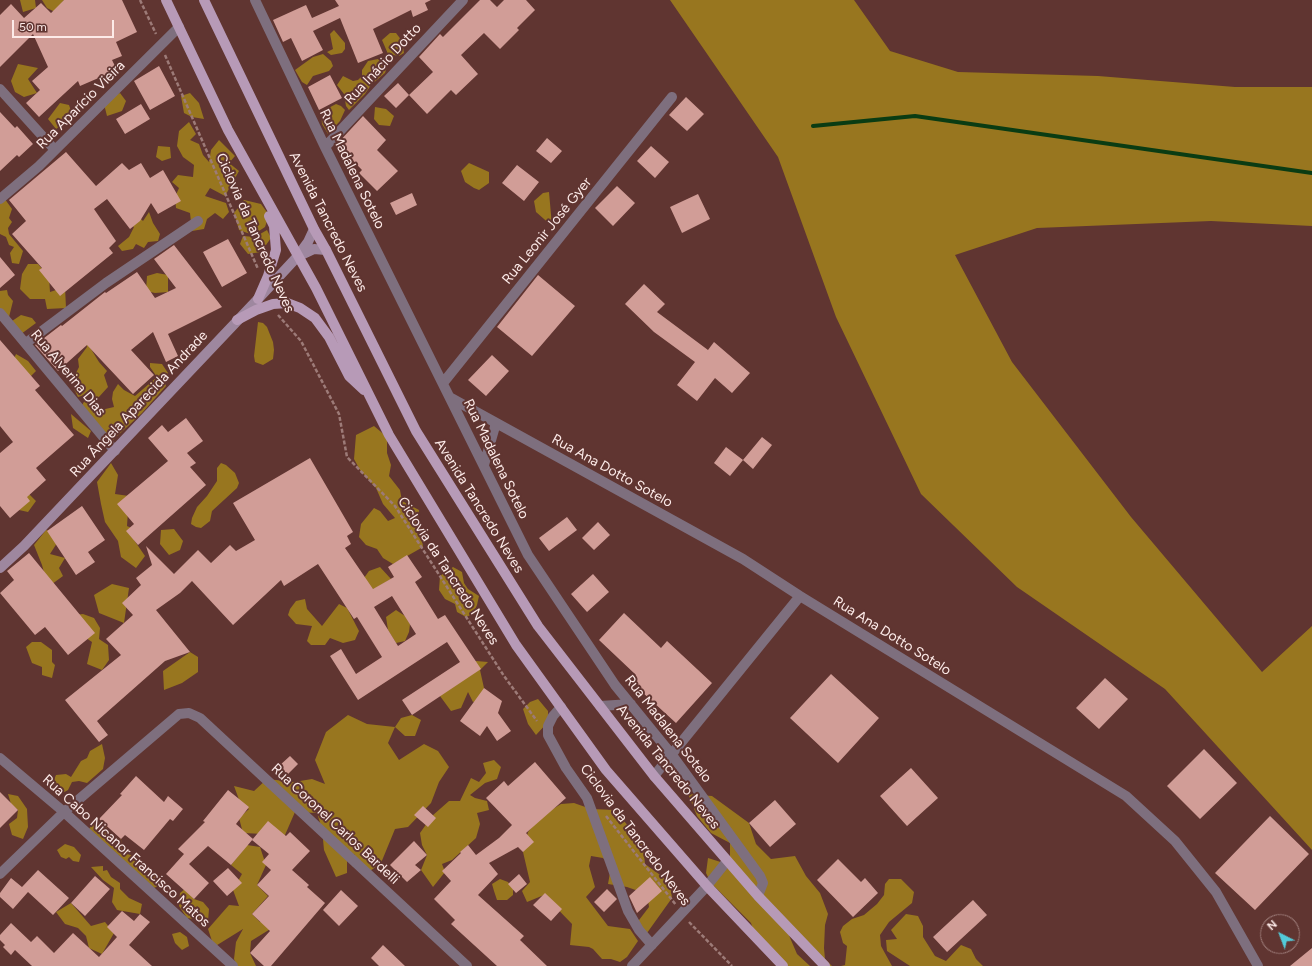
<!DOCTYPE html>
<meta charset="utf-8">
<style>
body{margin:0}
#map{position:relative;width:1312px;height:966px;overflow:hidden;background:#603531;font-family:Figtree,sans-serif}
canvas{display:block}
.north{position:absolute;left:1260px;top:914px;width:40px;height:40px;box-sizing:border-box;background:#603531;border:1px solid #9f7e7b;border-radius:50%;rotate:318deg;font-size:11px;font-weight:700;line-height:16px;text-align:center;color:#fdebe9}
.north::after{content:'';display:block;margin:auto;width:14px;height:18px;background:#52cbd9;clip-path:polygon(50% 0,100% 100%,50% 72%,0 100%)}
.scale{position:absolute;left:12px;top:20px;width:102px;height:18px;box-sizing:border-box;border:2px solid #fdebe9;border-top:0;padding-left:5px;font-size:12px;line-height:14px;white-space:nowrap;color:#fdebe9;-webkit-text-stroke:3px #603531;paint-order:stroke}
</style>
<div id="map">
<canvas width="1312" height="966"></canvas>
<div class="north">N</div>
<div class="scale">50 m</div>
</div>
<script>
const context = document.querySelector('canvas').getContext('2d');
context.lineJoin = 'round';
function paint(path, color) { context.fillStyle = color; context.fill(path, 'evenodd'); }
const poly = rows => new Path2D(rows.map(r => 'M' + r).join(''));
function strokePath(path, color, width, dash) { context.strokeStyle = color; context.lineWidth = width; context.lineCap = dash ? 'butt' : 'round'; context.setLineDash(dash || []); context.stroke(path); }
function drawText(font, color, halo, rows, align = 'center') {
  context.font = font + ' Figtree,sans-serif'; context.lineWidth = 4; context.setLineDash([]); context.textBaseline = 'middle'; context.strokeStyle = halo; context.fillStyle = color; for (const [text, x, y, turn = 0] of rows) {
    context.save(); context.translate(x, y); context.rotate((+turn || 0) * Math.PI / 180); context.textAlign = isNaN(turn) ? turn : align; if (halo) context.strokeText(text, 0, 0); context.fillText(text, 0, 0); context.restore();
  }
}
const forest = poly([
 [20,0,35,0,36,8,23,12],
 [42,0,64,0,55,12,47,8],
 [670,0,854,0,890,51,958,72,1098,76,1235,87,1312,87,1312,226,1211,221,1037,228,955,255,1012,362,1131,517,1262,672,1312,626,1312,850,1165,689,1017,587,921,494,836,317,778,157],
 [334,30,345,43,345,49,342,53,331,55,327,52,333,49,330,34],
 [390,33,396,33,402,41,404,53,399,56,388,54,382,40],
 [323,54,331,61,333,66,329,71,313,76,307,85,302,82,295,70,313,57],
 [378,59,387,67,385,73,371,85,365,94,349,110,346,106,344,94,337,85,343,76,353,81,358,80,362,76,362,70,368,61],
 [18,64,38,68,28,79,37,93,24,97,15,92,11,81],
 [120,93,126,101,122,111,107,116,104,104,108,98],
 [190,93,199,103,204,119,192,117,184,113,181,96],
 [60,103,69,105,73,117,56,129,48,119],
 [336,104,341,106,345,110,340,121,328,134,322,124,321,112],
 [375,107,386,109,394,116,390,126,379,125,374,119],
 [189,122,196,134,190,140,199,144,203,155,209,162,211,150,219,140,235,156,229,163,239,171,225,196,210,188,205,196,226,203,229,212,223,219,215,213,207,219,204,229,192,231,190,213,176,208,175,197,179,188,172,182,178,175,193,177,194,165,183,157,177,146,179,131],
 [158,146,170,147,171,158,162,161,156,157],
 [469,163,489,172,489,183,479,190,474,188,465,182,461,171],
 [549,192,552,226,536,212,534,201,543,193],
 [2,195,12,209,9,218,12,222,8,228,9,234,23,251,19,264,12,263,10,253,14,247,9,245,6,237,0,234,0,197],
 [244,200,261,204,269,215,265,227,253,235,239,230,234,213],
 [132,210,143,221,149,212,153,223,160,234,158,241,148,242,144,248,136,244,133,249,122,251,118,246,129,237,134,227,122,219,121,211],
 [267,230,271,238,261,252,248,254,240,244,243,236,255,237],
 [28,264,38,264,49,277,50,292,65,287,66,308,47,309,45,299,30,299,20,289,22,274],
 [157,273,168,275,168,292,155,293,146,291,147,276],
 [7,290,8,295,13,301,9,317,0,318,0,291],
 [21,315,32,318,36,323,17,337,12,321],
 [258,322,263,323,267,327,273,342,274,350,273,359,263,365,255,362,254,356],
 [86,341,99,362,107,371,104,375,108,387,98,398,85,395,78,397,71,383,79,367,78,359,87,347],
 [16,354,28,361,36,371,28,379,12,363],
 [150,363,162,364,168,373,164,379,166,386,142,413,112,441,81,407,85,400,96,400,96,406,101,410,114,407,112,399,113,392,118,384,124,390,135,396,157,377,150,367],
 [71,414,91,431,88,438,73,428],
 [374,426,387,437,387,453,391,465,389,476,400,490,402,501,419,510,417,533,422,539,423,547,393,564,383,558,377,549,366,545,359,537,361,524,374,508,380,511,388,521,395,518,383,504,376,488,360,470,354,459,356,435],
 [111,463,118,475,115,494,129,496,127,526,140,532,134,540,145,556,136,568,121,557,118,541,105,522,101,504,97,482],
 [221,463,226,465,235,473,239,483,237,488,212,511,210,521,201,528,196,527,191,524,192,518,197,507,207,496,217,481,217,468],
 [27,492,36,501,28,512,19,510],
 [174,529,183,541,180,550,169,555,160,544,161,530],
 [46,530,57,533,57,543,50,554,65,558,59,568,63,576,48,587,42,565,34,545],
 [380,567,391,579,374,589,366,588,364,578,369,571],
 [453,567,462,572,464,583,468,589,479,596,477,605,473,614,466,617,457,612,455,604,445,599,439,590,440,576],
 [112,584,129,588,124,623,99,613,94,595],
 [305,599,307,609,322,626,339,604,347,608,359,631,355,640,343,643,330,638,325,645,311,645,307,641,312,626,296,624,288,615,290,609,296,601],
 [396,610,405,616,410,624,409,632,405,641,396,643,388,630,386,617],
 [83,614,94,618,100,628,99,639,108,645,109,660,102,670,87,664,92,642,80,634,74,615],
 [32,642,41,642,52,650,52,662,55,665,52,678,42,675,42,667,32,663,26,647],
 [190,652,198,657,198,672,182,683,164,690,163,671],
 [476,661,488,662,480,670,484,688,483,700,473,702,468,692,461,708,451,711,440,696,442,683],
 [538,699,548,711,548,722,536,735,528,724,523,709,530,702],
 [348,715,367,724,395,727,401,718,412,715,421,720,415,736,405,736,395,727,388,743,399,760,424,744,438,751,449,767,439,782,431,803,408,827,395,829,381,863,366,874,352,866,355,855,347,851,347,873,336,877,324,850,322,829,317,813,295,812,285,835,243,833,239,818,249,809,241,805,234,786,254,791,267,779,294,782,312,779,325,784,315,760,326,732],
 [102,744,105,758,103,769,87,783,79,781,72,782,68,790,59,795,52,785,56,775,66,774,71,777,81,761,87,758,90,751],
 [494,760,501,767,497,779,485,783,470,795,475,798,487,801,489,810,477,813,480,824,476,838,452,860,442,864,445,872,433,887,421,870,427,855,422,845,420,833,432,816,449,801,460,801,471,778,479,782,486,773,483,763],
 [8,794,18,796,27,809,28,827,23,839,12,835,9,824,17,818,18,810,11,804],
 [688,794,712,796,749,823,756,844,771,859,795,856,806,876,820,893,828,914,825,925,824,948,825,959,832,966,826,966,788,933,797,954,810,966,780,966,755,935,751,923,711,883,706,873,708,858,730,865,730,843,711,833,697,816],
 [574,803,591,809,615,810,643,844,645,864,663,877,670,884,672,898,647,933,636,924,649,907,647,894,627,887,608,884,611,867,603,858,591,856,589,866,595,887,586,897,608,926,630,929,638,941,627,957,620,962,611,959,602,959,593,949,589,947,570,945,572,924,544,895,527,902,522,891,530,882,523,852,528,832,540,817,561,804],
 [92,823,106,826,110,837,121,839,123,853,138,857,138,866,146,870,146,875,157,875,158,886,146,892,122,870,119,855,109,858,86,836],
 [65,844,74,847,81,855,79,862,73,861,69,857,66,859,61,857,57,850],
 [247,845,260,847,266,865,257,885,268,896,252,914,260,922,268,919,272,928,251,941,250,953,256,966,237,966,234,959,236,942,243,929,214,947,208,929,229,905,239,906,233,890,242,874,231,865],
 [103,866,103,871,107,870,111,877,120,883,120,889,129,898,142,904,140,914,117,910,112,902,114,888,103,880,91,867],
 [500,879,508,882,513,889,513,895,507,900,497,900,494,891,492,884],
 [889,879,901,879,914,892,912,903,889,922,880,935,881,946,892,966,841,966,845,965,847,946,843,943,840,932,843,926,852,919,864,915,877,904,884,895,885,884],
 [186,888,194,899,203,902,209,909,208,921,187,918,179,906,180,893],
 [71,903,91,926,105,922,114,933,102,954,89,948,86,936,78,928,65,924,56,912],
 [906,914,918,916,923,926,923,937,935,956,946,961,961,945,971,949,976,959,983,966,910,966,887,951,886,940,897,939,891,930],
 [180,932,187,937,189,946,182,950,175,943,172,934]
]);
const stream = poly([
 [813,126,915,116,1312,173]
]);
const building = poly([
 [64,0,122,0,137,32,116,42,122,56,112,60,117,70,80,86,78,81,39,117,26,103,40,90,32,81,48,67,33,34,0,67,0,15,11,4,24,18,41,3,51,13],
 [335,0,431,0,425,3,428,10,413,17,411,10,373,29,383,53,358,63,340,18,313,31,323,50,302,61,291,38,283,42,273,20,306,5,312,18,339,6],
 [480,0,490,0,497,7,504,0,526,0,535,10,517,28,519,30,500,49,484,33,461,55,478,74,456,95,451,90,427,114,409,95,433,72,419,57,440,34,443,37],
 [159,66,175,96,150,110,134,81],
 [330,75,342,98,319,110,308,87],
 [398,83,409,95,396,108,384,96],
 [686,97,704,114,687,131,669,115],
 [141,104,150,119,125,134,116,119],
 [0,112,15,128,17,126,33,144,19,157,17,155,0,171],
 [363,116,386,140,377,150,398,171,377,191,359,173,362,170,337,144],
 [547,138,562,151,551,163,536,151],
 [651,146,669,162,655,178,637,161],
 [66,152,96,186,122,163,129,170,141,163,150,178,163,170,181,201,158,214,151,203,140,221,130,229,107,199,94,209,116,241,109,248,113,253,60,296,39,270,42,268,12,234,26,221,9,200],
 [517,165,539,182,524,201,502,183],
 [617,186,635,203,613,226,595,208],
 [412,193,417,205,396,215,390,203],
 [698,194,710,219,682,233,670,207],
 [228,239,247,273,222,287,203,252],
 [174,245,222,307,168,334,178,356,166,362,153,332,131,350,154,375,133,394,87,345,58,371,35,345,61,325,62,326,105,292,106,293,137,272,155,298,176,288,154,259],
 [0,257,15,275,0,288],
 [538,275,575,306,532,356,497,327],
 [644,284,665,304,657,312,708,350,714,342,750,373,732,393,715,378,697,401,677,385,695,362,654,332,625,304],
 [0,340,40,386,35,390,74,435,36,468,46,480,27,497,30,501,10,518,0,506,0,453,13,442,0,426],
 [492,355,509,371,486,396,468,380],
 [186,418,203,441,187,453,196,463,190,467,206,485,138,545,126,531,134,524,117,504,168,461,148,438,162,425,168,432],
 [762,437,772,445,753,469,743,460],
 [726,447,743,460,730,476,714,463],
 [310,458,353,532,347,536,351,544,345,548,373,589,394,577,388,567,407,555,422,577,415,582,438,619,445,615,481,669,412,715,402,700,460,662,447,642,358,700,330,656,341,649,356,674,382,657,357,617,354,619,318,564,284,586,281,580,233,625,192,581,180,593,156,610,190,652,165,661,97,721,108,735,99,742,65,700,121,655,106,639,133,615,122,603,141,585,136,578,152,565,146,546,174,574,198,550,211,563,230,545,236,551,255,540,233,503],
 [392,596,416,634,398,646,374,607],
 [82,506,105,540,88,552,95,562,76,575,47,531],
 [567,517,577,530,549,551,539,538],
 [598,522,610,535,594,550,582,538],
 [29,553,95,633,68,655,45,627,35,635,0,593,14,580,7,571],
 [593,574,609,592,587,612,571,594],
 [624,613,661,648,667,641,712,683,676,723,630,681,636,675,599,640],
 [831,674,879,718,838,763,790,718],
 [1105,678,1128,699,1099,729,1076,708],
 [484,688,502,701,498,713,511,731,497,741,487,726,480,736,460,721],
 [1204,749,1237,783,1200,819,1167,786],
 [290,756,298,764,287,775,279,766],
 [535,762,566,798,526,833,534,842,523,852,518,847,489,863,498,874,478,895,524,936,520,940,547,966,497,966,451,924,455,920,434,899,451,881,442,871,461,853,460,852,468,845,476,855,499,838,512,825,486,798,504,781,508,786],
 [911,768,938,798,907,826,880,796],
 [136,776,164,802,168,796,183,809,173,821,170,819,144,850,125,835,121,839,99,819,122,795,120,794],
 [228,790,249,807,236,824,253,839,231,865,208,846,189,864,209,883,194,899,166,874,184,854,178,849,205,822,203,821],
 [0,792,18,810,0,828],
 [775,800,796,824,770,847,749,823],
 [423,806,436,818,428,827,414,815],
 [1270,816,1309,854,1255,910,1215,873],
 [268,821,286,836,290,832,310,851,292,870,309,885,307,887,325,903,271,966,264,966,250,953,270,931,252,914,269,896,257,885,271,870,262,862,269,854,252,840],
 [414,841,427,855,415,865,421,870,407,882,390,865],
 [838,859,861,882,865,878,878,893,853,917,817,880],
 [228,868,242,883,227,896,213,881],
 [38,870,69,898,53,915,28,892,13,909,0,897,0,893,11,878,22,887],
 [519,874,527,884,516,893,508,884],
 [95,876,110,889,85,916,71,903],
 [650,877,662,891,637,913,629,896],
 [607,889,617,899,604,912,594,902],
 [341,890,358,906,339,926,323,910],
 [545,893,562,909,551,921,533,905],
 [973,900,987,915,947,952,933,937],
 [122,911,134,921,140,914,150,922,129,945,152,966,32,966,15,950,11,955,3,947,5,945,0,940,0,935,11,923,31,942,37,936,54,953,73,933,99,957,117,937,107,927],
 [383,945,405,966,379,966,371,958],
 [1312,948,1312,966,1290,966]
]);
const path = poly([
 [140,0,156,34],
 [165,55,258,269],
 [278,315,301,341,339,414,347,457,395,506,504,676,537,721],
 [606,816,676,905],
 [689,922,732,966]
]);
const street = poly([
 [255,0,325,147,528,555,615,685,672,755,760,876,763,883,758,896],
 [0,89,55,150],
 [325,147,463,0],
 [0,199,39,166,179,27],
 [0,313,115,451],
 [26,343,106,283,198,221],
 [443,383,672,97],
 [451,398,743,559,800,596,1126,796,1175,841,1216,892,1258,966],
 [484,465,496,423],
 [600,706,631,704],
 [561,707,553,716,548,726,548,735,566,768,587,798,628,911,639,930,652,945],
 [0,758,64,812,233,966],
 [654,776,800,596],
 [0,874,64,812,179,714,189,713,200,718,467,966],
 [632,966,707,886,727,861]
]);
const secondary = poly([
 [299,256,314,249,326,250],
 [0,568,24,546,258,299,297,257,308,242,314,229]
]);
const primary = poly([
 [166,0,228,130,316,288,389,435,516,645,606,770,707,886,783,966],
 [204,0,314,229,326,250,416,431,538,626,654,776,758,896,825,966],
 [258,299,268,276,276,250,274,226,269,216],
 [237,320,256,310,273,304,287,303,300,308,315,318,329,337,349,376,364,390]
]);
const streetNames = [
 ["Rua Inácio Dotto",383,64,-47],
 ["Rua Aparício Vieira",81,105,-45],
 ["Rua Madalena Sotelo",352,169,64],
 ["Avenida Tancredo Neves",328,222,63],
 ["Rua Leonir José Gyer",547,231,-51],
 ["Ciclovia da Tancredo Neves",255,233,66],
 ["Rua Alverina Dias",68,373,50],
 ["Rua Ângela Aparecida Andrade",139,404,-47],
 ["Rua Madalena Sotelo",496,459,64],
 ["Rua Ana Dotto Sotelo",612,471,29],
 ["Avenida Tancredo Neves",479,506,58],
 ["Ciclovia da Tancredo Neves",448,571,57],
 ["Rua Ana Dotto Sotelo",892,636,32],
 ["Rua Madalena Sotelo",668,729,52],
 ["Avenida Tancredo Neves",668,767,51],
 ["Rua Coronel Carlos Bardelli",335,824,43],
 ["Ciclovia da Tancredo Neves",635,835,53],
 ["Rua Cabo Nicanor Francisco Matos",126,851,42]
];
paint(forest, '#98761f');
strokePath(stream, '#0a3c13', 4);
paint(building, '#d19d97');
strokePath(path, '#9d7b78', 2.5, [4, 2]);
strokePath(street, '#7e6f7e', 10);
strokePath(secondary, '#9e879f', 10);
strokePath(primary, '#b79ab7', 10);
drawText('14px', '#fdebe9', '#603531', streetNames);
</script>
